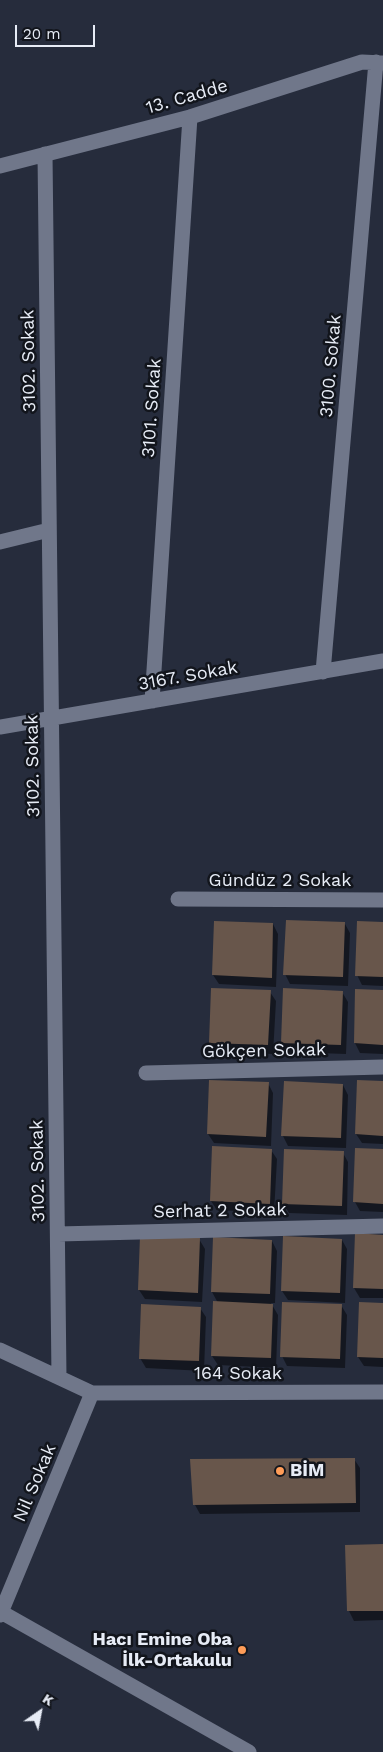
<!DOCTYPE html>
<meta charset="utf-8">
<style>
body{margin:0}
#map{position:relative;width:383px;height:1752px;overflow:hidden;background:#262c3c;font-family:"Work Sans",sans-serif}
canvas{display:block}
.north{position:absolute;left:15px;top:1687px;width:50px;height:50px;-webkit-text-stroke:4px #12151c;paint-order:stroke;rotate:33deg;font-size:14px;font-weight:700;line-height:20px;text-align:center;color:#e7ecf6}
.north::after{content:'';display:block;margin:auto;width:18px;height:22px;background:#e7ecf6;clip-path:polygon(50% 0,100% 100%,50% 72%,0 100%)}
.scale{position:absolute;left:15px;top:25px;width:80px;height:22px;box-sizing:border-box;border:2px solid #e7ecf6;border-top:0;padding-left:6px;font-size:15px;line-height:18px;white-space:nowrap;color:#e7ecf6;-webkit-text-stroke:4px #12151c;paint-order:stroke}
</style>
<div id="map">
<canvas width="383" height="1752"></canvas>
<div class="north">K</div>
<div class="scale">20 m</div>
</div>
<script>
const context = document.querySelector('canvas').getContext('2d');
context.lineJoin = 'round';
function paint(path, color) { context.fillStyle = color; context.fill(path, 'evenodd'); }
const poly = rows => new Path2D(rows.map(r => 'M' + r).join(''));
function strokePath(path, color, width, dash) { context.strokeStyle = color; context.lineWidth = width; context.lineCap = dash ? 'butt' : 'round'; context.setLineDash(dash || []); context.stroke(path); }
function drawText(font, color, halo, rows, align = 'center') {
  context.font = font + ' "Work Sans",sans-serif'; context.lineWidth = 5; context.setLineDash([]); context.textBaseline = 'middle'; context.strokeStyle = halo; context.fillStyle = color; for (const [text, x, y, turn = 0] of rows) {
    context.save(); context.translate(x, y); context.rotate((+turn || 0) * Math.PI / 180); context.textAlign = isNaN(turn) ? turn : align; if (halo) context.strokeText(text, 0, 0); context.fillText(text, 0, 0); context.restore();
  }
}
const shadow = poly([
 [273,924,278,934,276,987,219,984,213,975],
 [345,924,350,933,348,986,290,984,285,974],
 [383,924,383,986,362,985,357,975],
 [357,990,383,991,383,1054,360,1053,355,1043],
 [270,992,276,1001,273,1054,216,1052,210,1042],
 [342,992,348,1002,346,1054,288,1052,282,1043],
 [383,1082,383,1144,362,1143,356,1134],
 [268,1083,273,1093,271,1146,214,1143,208,1134],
 [285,1083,343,1085,348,1095,346,1148,288,1146,283,1136],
 [271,1150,277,1159,274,1213,217,1210,211,1201],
 [383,1150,383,1212,360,1211,355,1202],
 [343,1153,348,1162,347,1215,289,1213,283,1203],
 [356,1235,383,1236,383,1298,360,1298,354,1288],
 [199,1239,205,1249,202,1302,145,1299,139,1290],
 [342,1240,347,1249,345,1303,288,1300,282,1291],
 [272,1241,277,1251,275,1303,271,1303,278,1315,276,1368,218,1365,212,1356,218,1303,212,1292],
 [383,1304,383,1367,364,1366,358,1357],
 [341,1305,347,1315,345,1368,287,1366,282,1356],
 [200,1308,206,1317,204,1371,146,1368,140,1358],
 [354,1459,360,1468,360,1512,200,1514,195,1505],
 [346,1546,383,1546,383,1620,354,1621,349,1611]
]);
const building = poly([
 [286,920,345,922,343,977,283,975],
 [214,921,273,923,272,978,212,975],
 [357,921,383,922,383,977,355,976],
 [211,988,271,990,268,1045,209,1043],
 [283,988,343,991,341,1045,281,1043],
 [355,989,383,990,383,1045,354,1043],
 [209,1080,269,1082,266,1137,207,1134],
 [357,1080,383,1081,383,1136,355,1134],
 [284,1081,343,1084,341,1138,281,1136],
 [212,1146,272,1149,270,1204,210,1201],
 [355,1148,383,1149,383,1204,353,1202],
 [284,1149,344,1151,342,1206,282,1204],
 [355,1233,383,1235,383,1289,353,1288],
 [140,1236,200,1238,198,1293,138,1290],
 [283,1236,342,1239,340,1293,281,1291],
 [213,1237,272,1240,270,1294,211,1292],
 [213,1301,273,1304,271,1358,211,1356],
 [282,1302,342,1304,340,1359,280,1357],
 [359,1302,383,1303,383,1358,357,1357],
 [141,1304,201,1307,199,1361,139,1359],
 [355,1458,356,1503,193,1505,190,1459],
 [383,1544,383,1611,347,1611,345,1545]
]);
const street = poly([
 [45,154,59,1377],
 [0,166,190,117,362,62,383,63],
 [0,542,49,530],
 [323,672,376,62],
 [152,701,190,117],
 [0,727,383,661],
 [178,899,383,900],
 [146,1073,383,1067],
 [58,1234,383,1226],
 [0,1350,92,1393,383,1392],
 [1,1612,249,1752],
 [0,1615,92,1393]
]);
const markers = [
 [280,1471,5,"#fe9c58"],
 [242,1650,5,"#fe9c58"]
];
const streetNames = [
 ["13. Cadde",187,97,-16],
 ["3102. Sokak",29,361,-91],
 ["3100. Sokak",331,366,-85],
 ["3101. Sokak",152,408,-86],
 ["3167. Sokak",188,676,-10],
 ["3102. Sokak",33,766,-91],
 ["Gündüz 2 Sokak",280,881],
 ["Gökçen Sokak",264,1051,-1],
 ["3102. Sokak",38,1171,-91],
 ["Serhat 2 Sokak",220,1211,-1],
 ["164 Sokak",238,1374],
 ["Nil Sokak",35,1483,-67]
];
const poiNames = [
 ["BİM",290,1471],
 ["Hacı Emine Oba",232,1640,"right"],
 ["İlk-Ortakulu",232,1661,"right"]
];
paint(shadow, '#0007');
paint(building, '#68564b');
strokePath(street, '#70778a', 15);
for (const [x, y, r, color] of markers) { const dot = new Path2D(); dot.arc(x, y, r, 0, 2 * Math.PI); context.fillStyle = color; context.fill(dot); strokePath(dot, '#12151c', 2); }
drawText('18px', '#e7ecf6', '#12151c', streetNames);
drawText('bold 18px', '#e7ecf6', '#12151c', poiNames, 'left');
</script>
